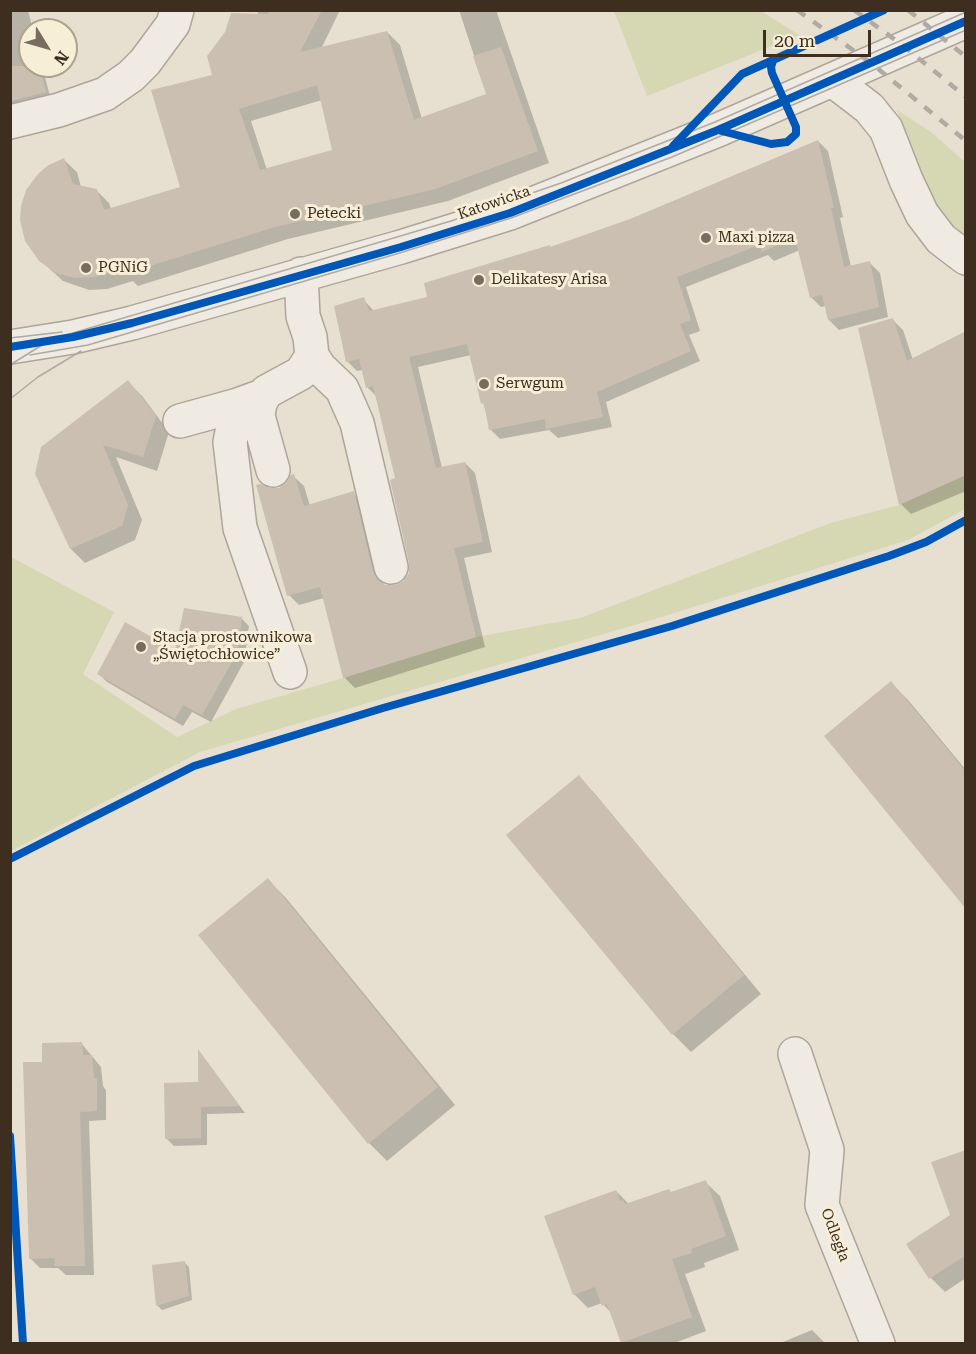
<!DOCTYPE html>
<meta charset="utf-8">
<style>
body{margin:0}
#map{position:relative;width:976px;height:1354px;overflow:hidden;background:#e7e0d1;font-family:"Roboto Serif",serif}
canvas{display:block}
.frame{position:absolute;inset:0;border:12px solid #3d2e20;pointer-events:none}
.north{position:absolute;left:18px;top:18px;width:60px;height:60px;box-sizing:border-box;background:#f7eed8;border:2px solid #ada18e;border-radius:50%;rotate:127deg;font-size:16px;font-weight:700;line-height:24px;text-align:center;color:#3d2e20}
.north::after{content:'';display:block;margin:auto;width:21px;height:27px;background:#786c5e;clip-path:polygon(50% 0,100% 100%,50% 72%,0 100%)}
.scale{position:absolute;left:763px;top:30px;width:108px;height:27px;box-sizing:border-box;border:3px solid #3d2e20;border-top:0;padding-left:8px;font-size:18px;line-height:21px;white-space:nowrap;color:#3d2e20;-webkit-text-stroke:4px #f7eed8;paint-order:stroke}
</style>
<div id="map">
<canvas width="976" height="1354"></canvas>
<div class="frame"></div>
<div class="north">N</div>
<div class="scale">20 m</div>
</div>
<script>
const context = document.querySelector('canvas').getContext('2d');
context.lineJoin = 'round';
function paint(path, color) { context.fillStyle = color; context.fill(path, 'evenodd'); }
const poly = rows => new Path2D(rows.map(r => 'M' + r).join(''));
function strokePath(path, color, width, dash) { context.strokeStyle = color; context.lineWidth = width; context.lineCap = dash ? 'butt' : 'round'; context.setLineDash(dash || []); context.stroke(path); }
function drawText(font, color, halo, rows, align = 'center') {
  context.font = font + ' "Roboto Serif",serif'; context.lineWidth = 6; context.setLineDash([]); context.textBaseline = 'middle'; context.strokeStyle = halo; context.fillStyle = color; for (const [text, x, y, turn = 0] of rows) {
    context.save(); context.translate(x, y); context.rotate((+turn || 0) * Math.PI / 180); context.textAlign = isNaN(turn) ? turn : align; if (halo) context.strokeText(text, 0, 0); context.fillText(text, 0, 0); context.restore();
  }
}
const green = poly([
 [614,11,761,11,799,35,647,96],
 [897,110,931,132,965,162,965,243,941,215,921,180],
 [965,475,965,509,908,540,655,619,200,752,11,851,11,557,114,612,83,674,177,737,236,709,343,678,476,637,580,618,831,523,899,505]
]);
const shadow = poly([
 [10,10,28,10,33,30,30,30,30,66,42,66,50,96,10,106],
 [258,10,340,10,321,49,387,32,400,45,422,119,487,95,459,10,498,10,497,13,549,163,448,201,288,239,138,286,133,281,107,289,89,290,63,281,40,260,64,160,77,172,81,187,96,190,109,203,111,209,182,188,213,76,258,15],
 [322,100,334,151,267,170,251,121],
 [818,141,828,151,843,217,840,218,851,267,870,263,880,273,888,317,839,330,829,320,826,306,821,307,811,297,800,250,774,261,768,255,686,287,700,331,689,335,700,361,606,402,612,427,558,438,549,430,500,439,490,429,471,355,418,367,442,468,465,463,475,473,492,552,464,558,485,647,355,688,345,678,324,598,299,605,289,595,269,490,279,489,287,485,293,476,304,486,310,506,353,493,363,503,384,586,395,587,404,582,410,573,411,563,397,479,377,397,367,387,363,370,357,371,347,361,363,299,374,311,429,298,551,248,631,220],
 [892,319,903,330,913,360,966,333,966,491,911,514,901,504],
 [128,382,142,396,169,432,157,471,116,457,142,520,135,540,85,563,71,549,36,474],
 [241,618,249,626,244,662,211,722,192,712,183,726,107,682,99,674,176,652],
 [891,683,909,701,966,770,966,906],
 [579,777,596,795,761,994,691,1052,673,1034],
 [268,880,286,898,455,1105,387,1161,369,1143],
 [81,1043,101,1067,103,1086,106,1090,106,1120,89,1121,94,1275,66,1275,58,1268,40,1268,31,1259,43,1063],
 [199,1052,245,1113,207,1114,207,1145,174,1146,167,1139,200,1083],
 [966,1152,966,1278,945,1292,931,1278,909,1244,952,1216],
 [705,1182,720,1196,739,1250,704,1263,705,1267,685,1274,706,1331,672,1344,623,1344,613,1315,602,1303,588,1308,574,1294,616,1191,629,1204,672,1194],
 [185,1263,189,1267,192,1300,162,1310,157,1305],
 [812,1330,826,1344,778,1344]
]);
const building = poly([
 [267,10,322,10,300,52,387,31,414,120,486,94,473,56,501,47,538,151,435,189,275,227,124,274,123,268,94,277,75,278,56,273,39,261,25,241,20,220,21,206,26,190,38,174,47,166,64,158,73,184,97,189,104,210,180,187,151,90,212,75,207,56,225,32,231,13,269,14],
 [317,85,332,150,260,170,239,109],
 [10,66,39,66,46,92,10,101],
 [818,140,834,208,831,208,844,267,870,261,879,307,828,320,822,295,810,298,795,238,762,252,759,245,677,277,691,320,680,324,691,351,597,392,603,417,546,429,545,419,489,430,484,403,481,404,467,344,409,357,436,468,465,462,483,542,454,548,476,637,343,678,320,587,287,596,256,485,260,484,269,488,279,488,286,483,291,475,294,474,304,506,354,491,373,571,377,579,385,585,395,585,403,581,409,573,409,563,390,480,395,478,373,386,366,388,359,359,346,362,334,306,364,297,369,311,427,297,424,283,550,245,550,247,630,219],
 [893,318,907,361,966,331,966,475,899,505,858,328],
 [128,380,156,416,143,457,103,445,128,505,122,526,70,549,35,474,41,447],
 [184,608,242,617,237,653,202,715,183,705,175,719,97,674,125,622,175,650],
 [891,681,966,772,966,909,824,736],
 [579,775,744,975,672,1035,506,835],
 [268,878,438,1087,368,1144,198,935],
 [82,1042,83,1055,92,1055,94,1078,97,1078,97,1111,80,1112,85,1266,54,1266,55,1258,29,1259,23,1062,42,1062,42,1043],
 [198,1049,240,1106,201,1107,201,1138,165,1139,164,1083,198,1082],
 [966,1150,966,1255,929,1279,906,1244,950,1215,931,1162],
 [706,1180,726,1236,691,1249,692,1253,672,1259,692,1317,621,1343,607,1304,602,1306,595,1287,573,1295,544,1216,616,1190,620,1201,623,1200,625,1204,669,1189,671,1192],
 [185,1261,189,1296,156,1306,152,1265]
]);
const minor = poly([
 [831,81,839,85,869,108,886,129,906,180,922,214,941,239,966,258],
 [10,122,59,110,105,94,131,76,145,62,173,24,177,10],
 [10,347,73,337,132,323,401,247,510,213,718,130,966,21],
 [312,356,320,368,342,389,357,423,391,567],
 [254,400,241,411,234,422,230,442,240,528,290,672],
 [180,421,238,405,257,398],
 [273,470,258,416,260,403,266,392,301,373,312,356,310,337,303,316,301,274],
 [795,1054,827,1150,822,1205,878,1344]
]);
const tram = poly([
 [10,338,62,332],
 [30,355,88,345,403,252,511,218,672,157,966,30],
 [10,365,42,345,66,335,451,221,561,183,715,122,966,12],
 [10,399,38,377,81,351]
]);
const rail = poly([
 [797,10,871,63,966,141],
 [854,10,901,44,966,97],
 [908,10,966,57]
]);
const cycleway = poly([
 [718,130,771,144,787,142,796,134,796,127,772,73,771,67,773,61],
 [673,146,742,74,884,10],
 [10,347,73,337,132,323,401,247,510,213,718,130,966,21],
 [10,859,194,766,383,708,672,626,889,556,926,542,966,520],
 [10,1136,23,1344]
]);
const markers = [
 [295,214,6,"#786c5e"],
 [706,238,6,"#786c5e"],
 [86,268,6,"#786c5e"],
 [479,280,6,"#786c5e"],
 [484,384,6,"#786c5e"],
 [141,647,6,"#786c5e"]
];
const streetNames = [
 ["Katowicka",494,203,-19],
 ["Odległa",835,1235,69]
];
const poiNames = [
 ["Petecki",307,214],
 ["Maxi pizza",718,238],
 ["PGNiG",98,268],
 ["Delikatesy Arisa",491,280],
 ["Serwgum",496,384],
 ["Stacja prostownikowa",153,638],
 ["„Świętochłowice”",153,655]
];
paint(green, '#d6d7b3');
paint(shadow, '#0003');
paint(building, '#cbbfb2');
strokePath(minor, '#ada599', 36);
strokePath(minor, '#efebe3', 33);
strokePath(tram, '#afaaa2', 1.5);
strokePath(rail, '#afaaa2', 4.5, [10, 10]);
strokePath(cycleway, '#0057b8', 8);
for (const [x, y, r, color] of markers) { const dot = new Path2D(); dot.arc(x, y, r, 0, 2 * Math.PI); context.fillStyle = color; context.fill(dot); strokePath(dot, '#f7eed8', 2); }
drawText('15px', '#3d2e20', '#f7eed8', streetNames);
drawText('15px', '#3d2e20', '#f7eed8', poiNames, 'left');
</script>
